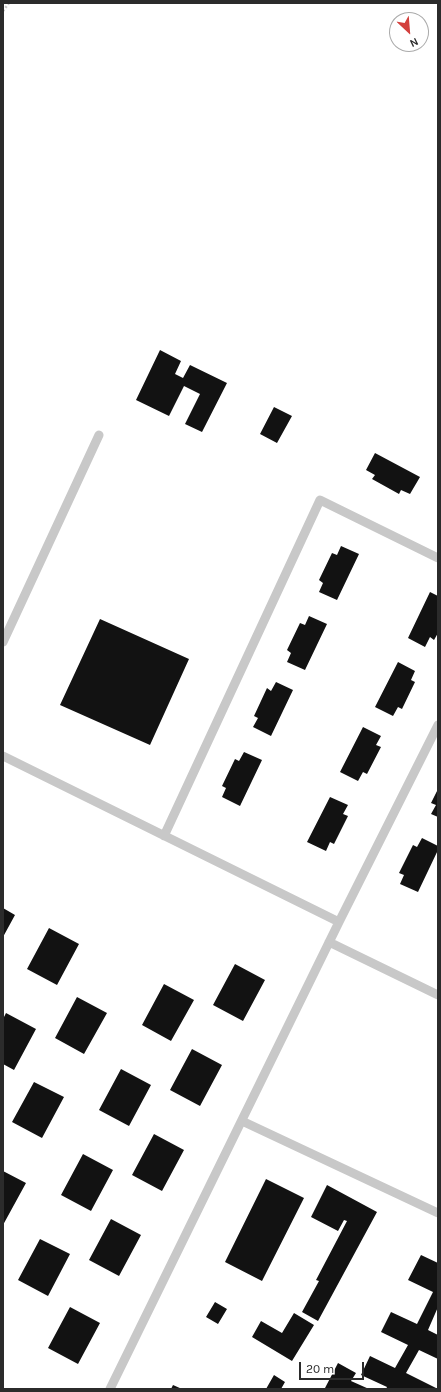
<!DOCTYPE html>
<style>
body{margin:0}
#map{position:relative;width:441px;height:1392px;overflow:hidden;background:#fff;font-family:Karla,sans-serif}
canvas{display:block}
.frame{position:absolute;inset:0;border:4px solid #2b2b2b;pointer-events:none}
.north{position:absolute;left:389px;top:12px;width:40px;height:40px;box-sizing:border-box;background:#fff;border:1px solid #aaa;border-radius:50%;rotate:154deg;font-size:11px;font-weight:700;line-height:16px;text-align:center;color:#2b2b2b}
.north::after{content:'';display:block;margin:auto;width:14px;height:18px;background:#d3403d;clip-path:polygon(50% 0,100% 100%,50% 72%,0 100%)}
.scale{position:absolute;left:299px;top:1362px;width:65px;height:18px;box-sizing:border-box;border:2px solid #2b2b2b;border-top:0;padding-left:5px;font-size:12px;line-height:14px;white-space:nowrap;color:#2b2b2b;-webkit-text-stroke:3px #fff;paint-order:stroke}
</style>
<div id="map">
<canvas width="441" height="1392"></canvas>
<div class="frame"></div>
<div class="north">N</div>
<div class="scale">20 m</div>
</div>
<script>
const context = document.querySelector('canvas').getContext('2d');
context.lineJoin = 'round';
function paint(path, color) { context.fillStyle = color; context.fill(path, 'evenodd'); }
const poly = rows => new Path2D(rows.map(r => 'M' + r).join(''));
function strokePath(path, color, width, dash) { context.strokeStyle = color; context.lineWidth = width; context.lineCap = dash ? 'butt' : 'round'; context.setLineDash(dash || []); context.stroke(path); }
const building = poly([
 [160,350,181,361,175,374,183,378,190,365,227,383,202,432,185,424,200,394,184,386,169,416,136,400],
 [274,407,292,416,277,443,260,434],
 [375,453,420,477,410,494,401,490,399,494,372,479,375,475,366,470],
 [341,546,359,554,337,600,319,592,323,583,319,580,332,553,337,555],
 [430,592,438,596,438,633,434,640,430,637,425,647,408,638],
 [309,616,327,624,305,670,287,662,291,653,287,650,300,623,305,625],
 [100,619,189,659,150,745,60,705],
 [398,662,415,671,411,680,415,682,402,709,398,707,393,716,375,707],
 [276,682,293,690,271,736,253,727,258,718,254,716,267,688,271,691],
 [363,727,381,736,376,745,381,747,367,774,363,772,358,781,340,772],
 [244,752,262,760,240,806,222,797,226,788,222,786,235,759,239,761],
 [438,789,438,817,431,814,436,805,431,803],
 [330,797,348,805,343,814,348,816,334,844,330,842,326,851,307,842],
 [422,838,438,846,438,850,418,892,400,884,404,875,399,873,413,845,417,847],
 [3,908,15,915,3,937],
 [49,928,79,944,57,985,27,969],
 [235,964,265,980,243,1021,213,1005],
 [164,984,194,1000,171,1041,142,1025],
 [77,997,107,1013,84,1054,55,1038],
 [6,1013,36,1029,14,1070,3,1064,3,1019],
 [192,1049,222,1065,200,1106,170,1090],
 [121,1069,151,1085,129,1126,99,1110],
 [34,1082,64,1097,42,1138,12,1122],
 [154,1134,184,1150,162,1191,132,1175],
 [83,1154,113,1170,91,1211,61,1195],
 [3,1171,26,1183,3,1225],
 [266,1179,304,1198,262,1281,225,1262],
 [327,1185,377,1212,318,1321,302,1312,319,1281,316,1280,347,1221,344,1220,338,1231,311,1217],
 [111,1219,141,1235,119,1276,89,1260],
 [40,1239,70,1254,48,1296,18,1280],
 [421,1255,438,1263,438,1307,428,1330,438,1335,438,1359,419,1350,406,1373,438,1389,386,1389,387,1387,361,1375,370,1356,395,1368,408,1345,381,1332,391,1312,417,1324,433,1292,408,1280],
 [215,1302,227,1309,218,1324,206,1317],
 [70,1307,100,1323,78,1364,48,1348],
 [294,1313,314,1325,292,1361,252,1337,261,1321,282,1333],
 [338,1363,356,1373,351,1381,369,1389,325,1388],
 [274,1375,285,1382,281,1389,266,1389],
 [173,1385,182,1389,171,1389]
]);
const path = poly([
 [3,11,9,3]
]);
const lane = poly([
 [3,642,99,435],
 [3,756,339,922,110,1389],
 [164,836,320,500,438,558],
 [339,922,438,725],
 [329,942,438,995],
 [242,1121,438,1213]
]);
paint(building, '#121212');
strokePath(path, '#c8c8c8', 2.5, [2, 2]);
strokePath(lane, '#c8c8c8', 9);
</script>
